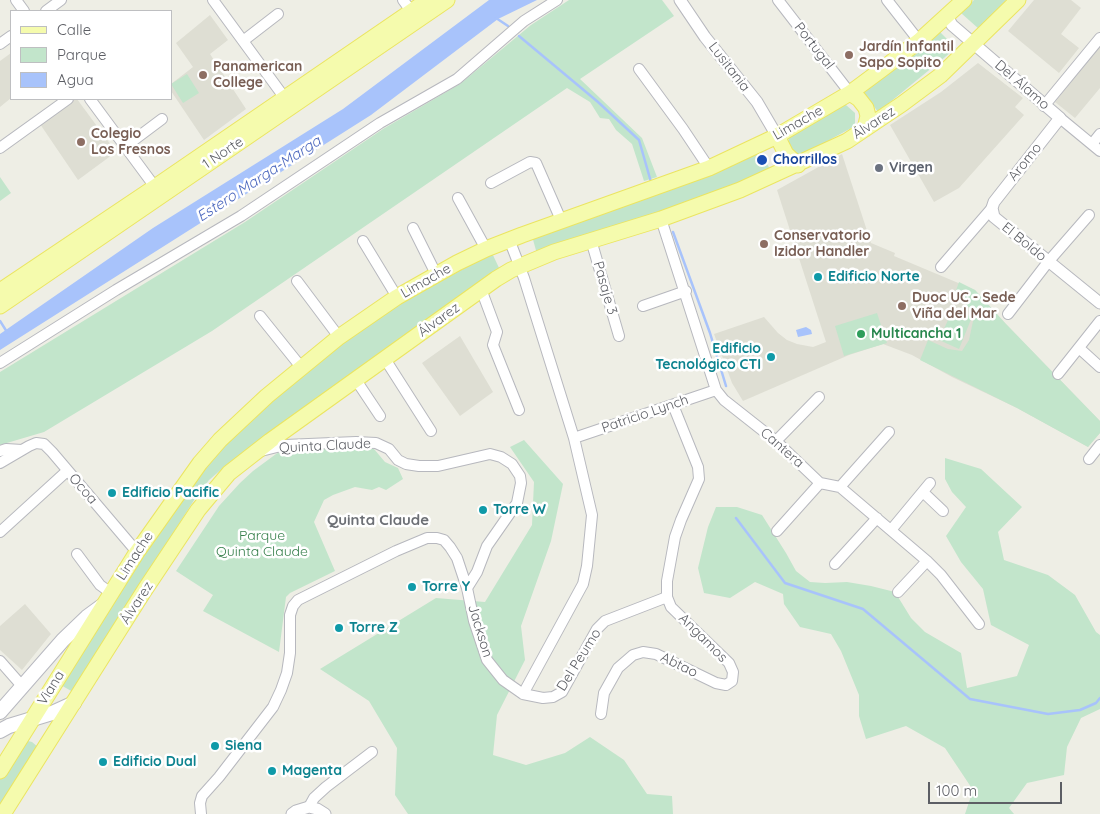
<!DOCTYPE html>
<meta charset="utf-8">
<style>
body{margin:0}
#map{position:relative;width:1100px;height:814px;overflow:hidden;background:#eeeee5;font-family:Quicksand,sans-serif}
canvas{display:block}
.legend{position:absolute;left:10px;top:10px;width:162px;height:90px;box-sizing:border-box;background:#fff;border:1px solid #bebfc1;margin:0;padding:6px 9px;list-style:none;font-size:15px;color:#5c5e64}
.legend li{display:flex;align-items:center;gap:10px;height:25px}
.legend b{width:25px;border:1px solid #bebfc1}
.scale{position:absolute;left:928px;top:782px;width:134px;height:22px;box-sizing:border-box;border:2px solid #5c5e64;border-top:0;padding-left:6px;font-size:15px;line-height:18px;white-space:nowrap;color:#5c5e64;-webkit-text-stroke:4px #fff;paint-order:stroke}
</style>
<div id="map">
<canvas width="1100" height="814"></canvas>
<ul class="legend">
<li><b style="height:6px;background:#f5fbad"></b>Calle</li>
<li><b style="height:14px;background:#c2e5cb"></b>Parque</li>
<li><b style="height:14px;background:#a8c3fb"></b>Agua</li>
</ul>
<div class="scale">100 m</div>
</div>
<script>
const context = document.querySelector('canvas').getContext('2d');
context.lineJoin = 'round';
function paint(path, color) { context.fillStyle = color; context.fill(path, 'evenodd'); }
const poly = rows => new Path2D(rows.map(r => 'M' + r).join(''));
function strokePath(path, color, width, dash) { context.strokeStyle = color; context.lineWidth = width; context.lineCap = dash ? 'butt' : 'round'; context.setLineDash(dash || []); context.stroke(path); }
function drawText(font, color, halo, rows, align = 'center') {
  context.font = font + ' Quicksand,sans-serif'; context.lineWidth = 5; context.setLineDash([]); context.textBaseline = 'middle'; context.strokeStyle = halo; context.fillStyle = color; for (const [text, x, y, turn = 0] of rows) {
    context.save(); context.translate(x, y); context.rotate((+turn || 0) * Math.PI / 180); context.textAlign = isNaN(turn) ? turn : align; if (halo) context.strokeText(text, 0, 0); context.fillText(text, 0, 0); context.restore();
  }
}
const education = poly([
 [1034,0,1071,0,1081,8,1061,34,1079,48,1059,73,1008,31],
 [210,15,228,40,210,54,246,109,204,140,171,91,171,84,193,67,176,43],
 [1100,46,1100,88,1075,118,1055,102],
 [11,53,11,98,0,107,0,61],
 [978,63,1023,98,1015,107,1024,115,959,188,934,202,890,125,941,92],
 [75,99,77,99,116,152,78,180,40,124],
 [842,154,871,243,895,253,894,256,975,290,1006,324,1100,421,1100,433,1088,447,1017,408,952,377,912,355,883,344,849,355,743,401,732,383,714,334,764,317,778,333,787,340,797,344,813,347,826,342,777,190],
 [460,336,493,392,460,416,422,363],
 [25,604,51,634,22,670,0,650,0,626]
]);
const green = poly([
 [569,0,662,0,674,16,580,79,642,138,657,177,644,181,632,144,616,130,609,119,600,118,590,102,567,88,212,331,44,432,0,445,0,372,245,222,383,129,460,84,531,25],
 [974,0,1006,0,979,29,961,13],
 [940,32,956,48,878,112,862,90],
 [187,74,199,93,183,103,171,84],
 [840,105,846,105,855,113,855,126,800,156,792,152,788,144,789,136],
 [761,153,771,171,663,213,537,254,532,236,657,193],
 [0,177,11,193,0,201],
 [492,253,500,270,230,462,209,480,196,497,73,692,59,684,194,476,221,446,351,331],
 [959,282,975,290,1006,324,1100,421,1100,433,1088,447,1017,408,920,360,928,340,948,349,962,351,969,340,975,312,954,296],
 [953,309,972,317,959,349,939,340],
 [877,313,887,343,844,356,835,326],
 [524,440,563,484,551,541,521,626,525,660,497,715,493,755,526,765,565,753,590,737,624,760,647,794,672,796,673,814,408,814,395,795,397,748,369,701,320,669,436,598,485,602,532,525,534,482,510,447],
 [338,446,367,447,374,449,385,462,398,468,403,479,386,490,379,487,372,490,355,487,333,495,324,500,314,522,335,571,290,593,286,597,279,652,203,611,213,595,176,571,219,506,240,483,253,471,276,454,285,449,294,452,305,452],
 [945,458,981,469,1022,507,998,532,1004,560,1048,575,1075,595,1096,632,1100,635,1100,709,1081,718,1067,747,1064,775,1027,783,1009,808,1014,814,965,814,973,790,945,748,906,726,866,739,859,716,859,695,841,651,831,634,800,627,784,604,783,594,755,582,730,598,704,593,698,568,708,527,716,507,737,507,762,515,786,553,796,571,810,582,825,583,847,582,871,586,895,592,911,618,925,632,961,653,967,688,1017,676,1029,645,991,625,983,589,961,562,946,536,966,507,952,492,945,479],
 [24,740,32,742,38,747,0,807,0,779]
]);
const water = poly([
 [489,0,537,0,498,19,371,115,0,350,0,334,153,228,343,109],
 [806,327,811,330,812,334,798,337,796,330]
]);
const stream = poly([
 [496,18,508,26],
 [519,36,598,102,639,140,651,182],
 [673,232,710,333,726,386],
 [0,321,7,332],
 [736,518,785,583,863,609,970,699,1048,714,1080,710,1096,703,1100,698]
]);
const minor = poly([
 [16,0,24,11],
 [213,0,284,97],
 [403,0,411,11],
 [778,0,850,93],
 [887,0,919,41],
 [46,11,61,0],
 [243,41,278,14],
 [0,44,11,36],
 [639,69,683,129,709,168],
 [90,99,155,187],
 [1044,106,1100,38],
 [1060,118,1100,151],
 [1092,144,1100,134],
 [126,146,162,119],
 [0,148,68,99],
 [491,183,530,162,536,163,561,220],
 [458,198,486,249],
 [661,219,716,390,724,400,776,441,820,483,840,487,927,561,941,575,979,624],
 [413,228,436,274],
 [509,239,524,278,574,438,592,515,587,566,583,584,523,694],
 [591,240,619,336],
 [363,241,397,297],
 [941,267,992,208],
 [297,281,339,337],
 [481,289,497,332,493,345,519,410],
 [643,306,686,291],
 [1008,314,1048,262,1089,215],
 [260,316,301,367],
 [1079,348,1100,367],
 [385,359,431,431],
 [0,363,116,290,241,216,380,123,457,79,524,21,557,0],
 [1058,374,1100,321],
 [356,380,380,416],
 [574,438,716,390],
 [776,441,819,397],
 [0,451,6,449,22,450],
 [261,451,285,445,356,442,376,443,389,449,398,460,406,464,419,466,438,466,490,454,501,457,512,464,520,476,521,483,517,503,487,546,477,572,467,588],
 [1089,459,1100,445],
 [0,463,29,446,36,443,44,444,52,452,137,552],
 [840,487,889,432],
 [923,492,943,511],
 [891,530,930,483],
 [777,531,820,483],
 [0,532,67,471],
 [77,554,100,585,111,593],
 [835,564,877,518],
 [898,592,927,561],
 [0,661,22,686],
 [523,694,543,698,553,697,562,692,597,629,605,621,667,597,667,581,675,537,681,520,699,479,698,467,673,405],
 [601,714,604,693,618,668,633,655,643,652,656,654,716,683,726,685,732,681,733,672,729,663,671,607,667,597],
 [309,807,314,798,326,787,372,752],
 [201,814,200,803,202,796,219,777,273,707,281,690,287,673,290,653,290,615,293,606,298,600,396,551,427,538,437,538,444,540,450,547,457,558,467,588,474,621,487,660,503,680,523,694]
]);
const tertiary = poly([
 [680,0,705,37,757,102,777,136],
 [947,16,952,25,1060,118,994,202,992,208,994,217,1100,303],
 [292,814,296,811,309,807,317,809,325,814]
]);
const secondary = poly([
 [0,712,63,640,87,617,102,606],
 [0,731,9,726,52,713,74,703]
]);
const primary = poly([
 [850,93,859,99,866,108,868,116,865,129],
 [777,136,786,154,798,165],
 [0,291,155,187,428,0],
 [0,306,447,0],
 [0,771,137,552,200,463,220,440,267,396,339,337,397,297,457,263,486,249,522,235,709,168,777,136,850,93,881,70,919,41,964,0],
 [3,814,144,591,198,510,229,473,270,441,496,279,511,270,554,252,661,219,740,190,847,141,902,104,941,75,1018,0]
]);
const markers = [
 [849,55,5,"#8d6e63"],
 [203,75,5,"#8d6e63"],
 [81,142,5,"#8d6e63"],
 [762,160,6,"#1a4fb4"],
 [879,168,5,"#6b7280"],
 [764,244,5,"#8d6e63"],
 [818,277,5,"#0f9aa8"],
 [902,306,5,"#8d6e63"],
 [861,334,5,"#2e9e5b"],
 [771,357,5,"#0f9aa8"],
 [112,493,5,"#0f9aa8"],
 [483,510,5,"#0f9aa8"],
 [412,587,5,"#0f9aa8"],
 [339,628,5,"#0f9aa8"],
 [215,746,5,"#0f9aa8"],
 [103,762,5,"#0f9aa8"],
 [272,771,5,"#0f9aa8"]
];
const streetNames = [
 ["Portugal",814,46,52],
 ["Lusitania",729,67,52],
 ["Del Álamo",1022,85,41],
 ["Limache",798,123,-30],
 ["Álvarez",874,123,-33],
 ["1 Norte",223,153,-34],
 ["Aromo",1025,162,-51],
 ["El Boldo",1024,242,39],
 ["Limache",426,281,-30],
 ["Pasaje 3",605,288,74],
 ["Álvarez",439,320,-36],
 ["Patricio Lynch",645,414,-19],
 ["Quinta Claude",325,446,-3],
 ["Cantera",782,448,41],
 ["Ocoa",83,489,49],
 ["Limache",135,556,-57],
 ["Álvarez",137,603,-57],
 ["Jackson",480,631,73],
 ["Angamos",703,638,45],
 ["Del Peumo",579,660,-58],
 ["Abtao",679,665,26],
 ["Viana",51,688,-58]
];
const educationNames = [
 ["Jardín Infantil",859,47],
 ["Sapo Sopito",859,63],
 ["Panamerican",213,67],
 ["College",213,83],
 ["Colegio",91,134],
 ["Los Fresnos",91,150],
 ["Conservatorio",774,236],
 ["Izidor Handler",774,252],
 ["Duoc UC - Sede",912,298],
 ["Viña del Mar",912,314]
];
const transitNames = [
 ["Chorrillos",773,160]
];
const worshipNames = [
 ["Virgen",889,168]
];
const cultureNames = [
 ["Edificio Norte",828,277],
 ["Edificio",761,349,"right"],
 ["Tecnológico CTI",761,365,"right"],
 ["Edificio Pacific",122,493],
 ["Torre W",493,510],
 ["Torre Y",422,587],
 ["Torre Z",349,628],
 ["Siena",225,746],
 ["Edificio Dual",113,762],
 ["Magenta",282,771]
];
const leisureNames = [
 ["Multicancha 1",871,334]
];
const parkNames = [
 ["Parque",262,536],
 ["Quinta Claude",262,552]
];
const waterNames = [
 ["Estero Marga-Marga",259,179,-33]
];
const neighbourhoodNames = [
 ["Quinta Claude",378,520]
];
paint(education, '#deded3');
paint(green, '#c2e5cb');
paint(water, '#a8c3fb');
strokePath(stream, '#a8c3fb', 2.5);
strokePath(minor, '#b7b8be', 12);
strokePath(tertiary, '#b7b8be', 13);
strokePath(secondary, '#b8b9c0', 16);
strokePath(primary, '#ebe561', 17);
strokePath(minor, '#fff', 10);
strokePath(tertiary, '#fff', 11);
strokePath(secondary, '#fff', 14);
strokePath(primary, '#f5fbad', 15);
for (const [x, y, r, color] of markers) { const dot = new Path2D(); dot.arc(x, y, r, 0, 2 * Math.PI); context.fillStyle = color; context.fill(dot); strokePath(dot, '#fff', 2); }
drawText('14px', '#5c5e64', '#fff', streetNames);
drawText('bold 14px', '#785e54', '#fff', educationNames, 'left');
drawText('bold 14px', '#164399', '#fff', transitNames, 'left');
drawText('bold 14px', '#5b616d', '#fff', worshipNames, 'left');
drawText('bold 14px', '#0d838f', '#fff', cultureNames, 'left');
drawText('bold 14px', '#27864d', '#fff', leisureNames, 'left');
drawText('14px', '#38804d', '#fff', parkNames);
drawText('italic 15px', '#4b67be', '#fff', waterNames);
drawText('bold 15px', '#6d7076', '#fff', neighbourhoodNames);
</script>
